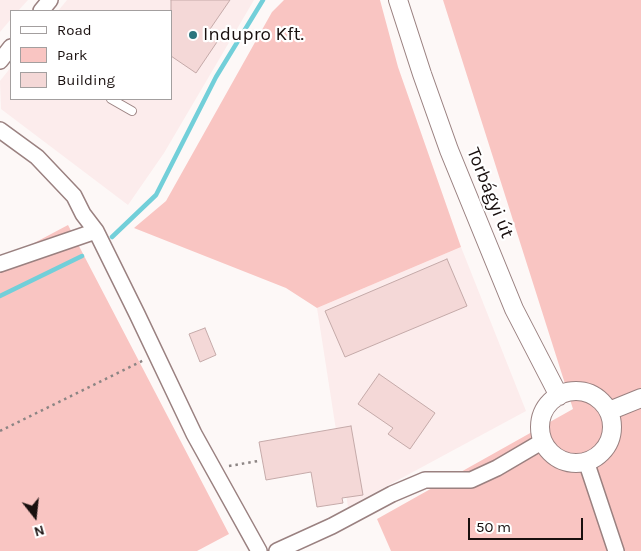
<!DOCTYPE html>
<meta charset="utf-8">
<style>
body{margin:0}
#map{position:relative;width:641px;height:551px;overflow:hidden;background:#fdf8f7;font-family:Karla,sans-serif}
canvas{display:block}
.legend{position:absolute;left:10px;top:10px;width:162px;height:90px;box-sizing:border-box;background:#fff;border:1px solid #a39f9f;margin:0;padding:6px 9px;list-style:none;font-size:15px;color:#19100f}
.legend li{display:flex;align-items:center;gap:10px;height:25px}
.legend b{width:25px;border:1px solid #a39f9f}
.north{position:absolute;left:10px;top:491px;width:50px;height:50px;-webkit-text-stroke:4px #fff;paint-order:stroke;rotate:164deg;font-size:14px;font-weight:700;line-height:20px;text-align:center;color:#19100f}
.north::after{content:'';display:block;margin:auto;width:18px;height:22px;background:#19100f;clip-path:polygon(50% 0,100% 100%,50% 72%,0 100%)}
.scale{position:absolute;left:468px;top:518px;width:115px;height:22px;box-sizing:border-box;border:2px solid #19100f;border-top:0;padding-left:6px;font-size:15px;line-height:18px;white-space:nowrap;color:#19100f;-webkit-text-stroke:4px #fff;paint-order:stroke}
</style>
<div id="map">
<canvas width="641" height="551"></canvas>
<ul class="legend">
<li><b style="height:6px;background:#fff"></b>Road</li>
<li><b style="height:14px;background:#f9c5c2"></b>Park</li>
<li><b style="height:14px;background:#f4d8d7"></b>Building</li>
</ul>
<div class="north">N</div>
<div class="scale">50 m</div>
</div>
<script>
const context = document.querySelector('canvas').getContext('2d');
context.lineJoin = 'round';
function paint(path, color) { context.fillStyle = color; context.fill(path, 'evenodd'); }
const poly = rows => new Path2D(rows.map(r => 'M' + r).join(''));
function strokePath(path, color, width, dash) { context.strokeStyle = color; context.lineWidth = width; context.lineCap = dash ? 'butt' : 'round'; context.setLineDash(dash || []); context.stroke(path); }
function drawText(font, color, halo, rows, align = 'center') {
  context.font = font + ' Karla,sans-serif'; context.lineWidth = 4.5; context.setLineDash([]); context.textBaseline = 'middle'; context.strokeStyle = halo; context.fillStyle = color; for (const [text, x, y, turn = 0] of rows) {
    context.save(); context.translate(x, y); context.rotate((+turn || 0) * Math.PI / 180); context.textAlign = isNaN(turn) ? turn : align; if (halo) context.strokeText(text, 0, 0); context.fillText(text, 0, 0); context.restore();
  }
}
const built = poly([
 [0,0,28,0,18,11,11,11,11,19,0,32],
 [67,0,254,0,164,153,128,205,1,109,0,81,11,67,11,99,171,99,171,11,58,11],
 [461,247,526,411,348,507,317,308]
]);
const green = poly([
 [284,0,380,0,398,67,461,247,317,308,286,288,134,228,166,201,272,12],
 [443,0,641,0,641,551,391,551,377,519,573,409],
 [68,225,229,534,197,551,0,551,0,257,21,250]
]);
const stream = poly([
 [112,237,156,195,216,77,263,0],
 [0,296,82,256]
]);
const building = poly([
 [171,0,230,0,208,32,219,39,196,73,171,56,171,0],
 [447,259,467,306,345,357,325,311,447,259],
 [205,328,216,355,200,362,189,334,205,328],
 [379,374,435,413,410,449,388,434,393,428,358,404,379,374],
 [351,426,363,495,342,498,343,503,317,507,311,472,266,480,259,442,351,426]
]);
const path = poly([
 [0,431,144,360],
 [229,466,258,461]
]);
const service = poly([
 [111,99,132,111]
]);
const minor = poly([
 [41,11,50,0],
 [0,61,11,47],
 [0,130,37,157,74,196,83,214,96,231,137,314,194,434,259,551],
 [0,264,96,231],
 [586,461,616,551],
 [277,551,332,526,392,494,425,480,471,480,497,468,543,441]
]);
const tertiary = poly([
 [398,0,422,74,449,150,514,309,559,396],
 '540 427a36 36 0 1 1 72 0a36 36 0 1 1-72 0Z',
 [609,411,641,398]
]);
const markers = [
 [193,35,5,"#2c757d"]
];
const poiNames = [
 ["Indupro Kft.",203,35]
];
const streetNames = [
 ["Torbágyi út",490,193,68]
];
paint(built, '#fcecec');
paint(green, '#f9c5c2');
strokePath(stream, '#72cfd9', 4.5);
paint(building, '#f4d8d7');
strokePath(building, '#c5aaa9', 1);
strokePath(service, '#9a8180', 10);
strokePath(minor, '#9a8180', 18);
strokePath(tertiary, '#9a8180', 20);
strokePath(path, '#8c8584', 2.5, [2.5, 4]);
strokePath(service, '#fff', 8);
strokePath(minor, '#fff', 15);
strokePath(tertiary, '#fff', 18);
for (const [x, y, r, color] of markers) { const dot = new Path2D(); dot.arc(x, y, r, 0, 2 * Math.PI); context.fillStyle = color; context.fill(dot); strokePath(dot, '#fff', 2); }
drawText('19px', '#19100f', '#fff', poiNames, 'left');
drawText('19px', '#19100f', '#fff', streetNames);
</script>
